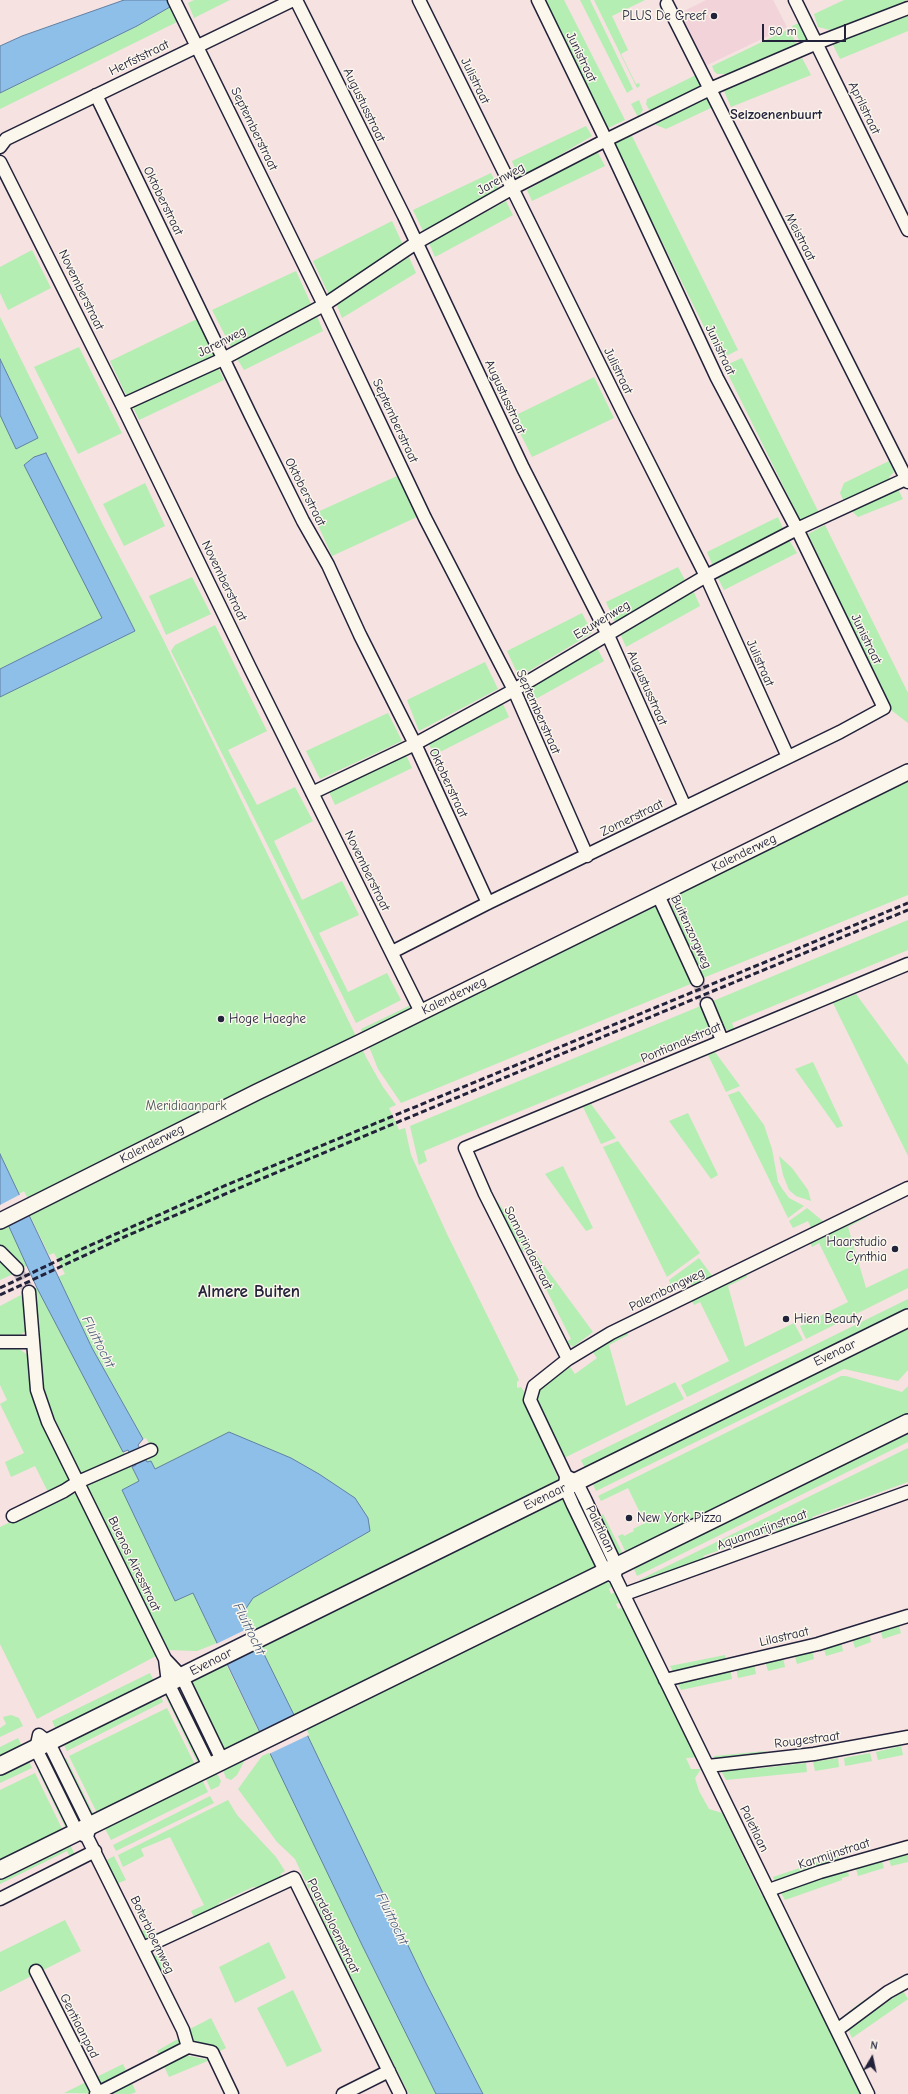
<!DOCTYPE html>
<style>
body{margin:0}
#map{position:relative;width:908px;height:2094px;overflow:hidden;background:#f5e2e1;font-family:"Comic Neue",sans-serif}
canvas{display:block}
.north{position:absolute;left:852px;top:2038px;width:40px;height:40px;-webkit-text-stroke:3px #fbf7ec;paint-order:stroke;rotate:9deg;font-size:11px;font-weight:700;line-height:16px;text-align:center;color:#22223b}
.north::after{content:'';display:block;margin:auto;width:14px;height:18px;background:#22223b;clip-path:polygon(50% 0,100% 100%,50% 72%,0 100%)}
.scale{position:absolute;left:762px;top:24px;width:84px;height:18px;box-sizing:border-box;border:2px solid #22223b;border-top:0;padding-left:5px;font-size:12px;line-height:14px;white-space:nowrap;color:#22223b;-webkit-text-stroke:3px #fbf7ec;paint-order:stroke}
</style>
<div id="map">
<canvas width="908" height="2094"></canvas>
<div class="north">N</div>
<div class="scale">50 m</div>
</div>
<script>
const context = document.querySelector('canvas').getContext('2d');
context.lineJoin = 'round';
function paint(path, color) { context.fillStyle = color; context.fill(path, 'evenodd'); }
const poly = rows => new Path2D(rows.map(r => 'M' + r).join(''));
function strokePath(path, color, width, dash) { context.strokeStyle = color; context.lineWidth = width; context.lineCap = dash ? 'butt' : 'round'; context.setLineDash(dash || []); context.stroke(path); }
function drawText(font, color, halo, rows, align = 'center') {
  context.font = font + ' "Comic Neue",sans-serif'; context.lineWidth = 3; context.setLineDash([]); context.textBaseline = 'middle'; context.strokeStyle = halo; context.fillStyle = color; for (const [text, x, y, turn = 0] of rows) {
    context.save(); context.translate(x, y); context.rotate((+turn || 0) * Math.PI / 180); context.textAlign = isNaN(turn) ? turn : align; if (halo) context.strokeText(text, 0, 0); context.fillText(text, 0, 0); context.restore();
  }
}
const built = poly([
 [706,0,773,0,787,27,703,67,678,14]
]);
const green = poly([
 [194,0,230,0,194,18,188,3],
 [544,0,564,0,625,120,608,128],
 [580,0,590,0,633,89,627,93],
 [594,0,645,0,612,16,628,50,621,54,636,84,639,83,640,86,637,88],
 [844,0,906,0,906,1,834,31,818,27,814,14],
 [171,6,179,21,0,109,0,93,137,26],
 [908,13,908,31,840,59,832,43],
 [799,23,806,37,806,41,802,46,792,26],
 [789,29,798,47,731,74,717,74,714,71,712,66],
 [802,58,811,75,731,107,724,91],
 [698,74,702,86,696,89,698,92,651,113,646,104,647,99],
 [707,97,713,107,666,129,656,125,655,120],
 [639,100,643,110,638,117,631,104],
 [586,126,592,136,519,179,512,161],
 [630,132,738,350,720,359,612,141],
 [597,151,605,166,532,201,527,190],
 [491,173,499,189,423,231,413,210],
 [506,201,513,215,435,257,429,243],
 [392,221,403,245,329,295,313,261],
 [32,250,51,288,8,310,0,293,0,267],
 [409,257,416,273,342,318,336,303],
 [296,271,311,304,231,347,212,310],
 [317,316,323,331,244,370,236,357],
 [0,317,103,525,163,639,367,1059,383,1087,396,1105,389,1108,399,1130,405,1128,411,1155,447,1234,519,1380,517,1382,517,1388,521,1387,525,1393,525,1397,555,1463,552,1465,604,1579,612,1586,609,1589,611,1594,616,1592,623,1601,616,1604,618,1609,627,1606,700,1757,686,1758,691,1769,701,1769,695,1778,699,1791,709,1809,722,1813,762,1896,767,1894,831,2032,865,2094,474,2094,161,1467,155,1469,146,1461,155,1455,146,1438,143,1439,92,1348,58,1277,65,1274,54,1253,49,1255,29,1214,34,1211,24,1191,19,1194,0,1154],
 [197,319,216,357,126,395,110,361],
 [79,347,122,433,78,454,34,367],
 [742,358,819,513,801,522,724,366],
 [217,365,224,380,139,420,132,405],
 [594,377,614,418,532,457,512,417],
 [889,461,894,472,889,477,890,481,844,502,840,493,844,483],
 [397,476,417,517,332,556,313,514],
 [145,483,165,526,124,546,103,504],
 [898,489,903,499,858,517,851,510],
 [778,517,784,531,713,566,707,552],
 [825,525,908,693,908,723,891,710,808,534],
 [789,540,797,553,724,590,717,576],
 [678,567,685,580,615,622,606,602],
 [192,577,211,614,166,635,149,596],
 [693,590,700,606,626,647,619,631],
 [582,613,592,633,519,677,507,651],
 [215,625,267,731,228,750,257,805,295,787,313,821,274,841,302,900,342,881,359,915,319,933,348,992,387,973,401,1000,356,1023,171,651,175,645],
 [596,646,604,661,532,701,527,688],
 [485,662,498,689,419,731,407,700],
 [502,702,509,717,434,755,428,742],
 [388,713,402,741,320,779,306,751],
 [406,755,412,768,335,805,329,792],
 [908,777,908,895,703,978,672,907,676,892],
 [652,905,659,907,693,983,401,1103,378,1069,368,1044],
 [908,920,908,950,732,1023,734,1029,729,1031,724,1028,713,1001],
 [856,994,908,1065,908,1156,833,1003],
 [411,1005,410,1010,363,1034,361,1029],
 [703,1005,714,1031,424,1151,427,1161,419,1165,410,1126],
 [715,1052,740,1086,726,1092,708,1055],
 [813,1062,843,1126,837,1128,795,1069],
 [739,1091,764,1125,772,1149,778,1182,783,1190,789,1198,804,1206,788,1218,728,1095],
 [591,1104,616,1138,601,1144,583,1107],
 [688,1113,718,1175,711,1179,669,1121],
 [618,1141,700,1253,667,1277,603,1147],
 [779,1156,792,1168,808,1190,811,1201,796,1196,789,1190,783,1175],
 [563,1166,593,1228,586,1231,545,1174],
 [492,1194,531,1248,523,1252,519,1242,514,1244,490,1195],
 [807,1208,824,1222,811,1228,808,1221,793,1228,789,1221],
 [866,1214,867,1217,848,1227,866,1288,908,1268,908,1288,806,1339,800,1326,848,1302,819,1243,812,1247,810,1243],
 [9,1224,27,1266,22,1268,0,1246,0,1225],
 [532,1249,593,1332,573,1347,571,1345,566,1348,563,1343,571,1339,527,1251],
 [699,1258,713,1277,692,1287,689,1280,672,1288,669,1280],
 [0,1260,13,1274,0,1280],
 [746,1274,747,1277,728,1286,745,1347,794,1323,803,1340,687,1397,681,1385,729,1361,700,1302,694,1305,692,1301],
 [37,1288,139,1481,123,1490,175,1601,193,1593,217,1643,197,1651,166,1650,53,1421,44,1395,35,1302,32,1290],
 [21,1295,24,1303,26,1331,19,1336,0,1337,0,1306],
 [908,1299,908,1315,587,1473,581,1460],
 [908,1322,908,1370,898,1381,844,1369,596,1491,590,1478],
 [627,1332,628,1335,609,1345,626,1406,675,1382,684,1399,564,1458,536,1402,536,1395,540,1389,570,1367,575,1374,597,1358,592,1351],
 [0,1347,17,1347,29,1356,69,1479,68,1484,49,1494,35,1466,11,1477,5,1462,24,1453,0,1404,7,1400,0,1385],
 [841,1376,846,1376,902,1392,908,1386,908,1419,628,1557,618,1536,623,1534,624,1536,634,1531,633,1529,645,1523,628,1488,601,1501,598,1496],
 [908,1426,908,1442,637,1576,631,1562],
 [908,1448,908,1482,812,1517,814,1522,778,1534,776,1530,703,1556,705,1561,641,1584,639,1580],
 [69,1494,77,1494,156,1656,37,1719,0,1644,0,1527],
 [603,1514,625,1558,619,1559,599,1521],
 [898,1623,901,1633,883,1639,880,1629],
 [869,1632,871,1642,855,1648,852,1638],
 [841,1641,843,1651,826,1656,823,1646],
 [812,1649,814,1659,797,1664,794,1654],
 [725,1655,726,1659,713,1662,713,1665,674,1673,670,1666],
 [783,1657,785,1667,768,1671,765,1661],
 [224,1660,261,1736,222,1754,185,1678],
 [754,1664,756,1674,738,1678,736,1668],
 [730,1669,732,1679,681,1690,677,1682],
 [150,1673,155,1683,58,1734,52,1721],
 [164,1688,204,1763,200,1768,162,1689],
 [159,1691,163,1702,67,1751,61,1739],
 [167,1708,197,1769,99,1817,69,1756],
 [11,1715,19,1718,23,1726,0,1737,0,1728,6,1724,3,1717],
 [18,1738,24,1750,0,1762,0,1747],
 [901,1746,903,1755,878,1760,876,1752],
 [766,1751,766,1757,716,1761,714,1756],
 [271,1752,362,1945,436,2094,409,2094,356,1991,295,1859,277,1842,238,1789,262,1756],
 [870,1753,872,1761,845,1766,844,1758],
 [27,1756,32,1768,0,1783,0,1769],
 [247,1756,237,1775,231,1780,226,1778,221,1765],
 [66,1758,96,1819,92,1820,61,1760],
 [838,1758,839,1767,815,1771,813,1762],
 [806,1763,807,1772,726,1780,720,1769,753,1765,754,1769],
 [214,1768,221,1781,219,1786,211,1790,203,1773],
 [43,1769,71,1826,68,1833,38,1771],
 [35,1773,65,1835,0,1866,0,1790],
 [200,1775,208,1792,111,1840,102,1823],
 [210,1796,214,1803,116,1851,113,1845],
 [228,1800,237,1815,276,1857,285,1871,280,1874,282,1876,258,1888,253,1887,219,1903,217,1908,158,1937,156,1933,167,1931,194,1917,191,1911,204,1905,170,1837,141,1849,144,1856,123,1867,118,1855],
 [68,1840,76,1857,71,1859,67,1851,0,1884,0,1873],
 [908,1851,908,1862,891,1866,888,1856],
 [838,1855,840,1863,776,1883,773,1877],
 [114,1856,126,1880,116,1884,105,1861],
 [881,1858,884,1868,858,1876,855,1865],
 [847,1868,849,1876,842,1878,842,1880,785,1900,780,1891],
 [65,1920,81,1951,0,1992,0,1952],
 [150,1927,155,1939,146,1941,140,1932],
 [269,1942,286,1978,235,2003,219,1967],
 [162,1952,171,1970,161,1975,152,1957],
 [899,1977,901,1981,843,2019,842,2017,860,2003],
 [293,1990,322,2051,287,2067,257,2008],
 [903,1991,908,1999,852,2038,847,2027,873,2007,875,2010],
 [211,2018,226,2048,216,2053,210,2046,194,2041,188,2030],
 [181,2037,179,2045,184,2055,210,2060,169,2077,157,2051],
 [123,2064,136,2092,131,2094,64,2093]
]);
const water = poly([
 [124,0,182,0,137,26,0,93,0,46,22,36,124,0],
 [0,359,38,438,16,449,0,415,0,359],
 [46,453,135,631,0,697,0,669,102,618,24,465,34,457,46,453],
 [0,1154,92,1348,143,1439,138,1445,147,1462,151,1461,155,1469,229,1432,291,1458,319,1474,355,1498,368,1518,370,1531,253,1598,245,1610,246,1615,250,1626,258,1632,259,1644,296,1719,303,1726,426,1983,483,2094,436,2094,362,1945,193,1593,175,1601,122,1490,139,1481,132,1467,136,1465,128,1450,123,1452,37,1288,0,1207,0,1154]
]);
const pier = poly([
 [21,1194,30,1212,7,1224,0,1211,0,1205],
 [253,1626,259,1631,219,1651,216,1644],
 [305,1725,309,1735,269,1754,265,1745]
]);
const minorTunnel = poly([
 [697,980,707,1004],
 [17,1269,29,1292]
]);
const minor = poly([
 [174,0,324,305,425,518,514,690,587,856],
 [296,0,404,216,523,468,607,633,685,807],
 [419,0,626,418,706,576,788,757],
 [795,0,908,230],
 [667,4,908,482],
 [96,95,251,416,303,521,328,565,360,635,415,744,488,903],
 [0,147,6,139,293,0],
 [0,162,122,405,250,668,421,1012],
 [122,405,223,359,324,305,416,243,513,188,606,140,710,89,817,43,908,8],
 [312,793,415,744,514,690,706,576,797,529,908,478],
 [658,895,697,980],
 [392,952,488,903,840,732,884,708,797,529,717,378,606,140,538,0],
 [707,1004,722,1040],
 [0,1252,17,1269],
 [29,1292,37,1390,48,1422,165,1659,182,1677,222,1760],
 [0,1342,33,1342],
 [568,1359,485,1194,465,1148,908,964],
 [566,1476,576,1481,585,1499,616,1565,615,1577,605,1571,573,1505,565,1487,566,1476,530,1400,534,1386,568,1359,611,1333,908,1188],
 [13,1516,64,1491,78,1482,151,1450],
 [615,1577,868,2094],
 [625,1594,908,1492],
 [165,1659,168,1683,209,1766],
 [665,1680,818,1644,908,1616],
 [39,1735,49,1743,90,1826,87,1837,77,1832,44,1765,36,1749,39,1735],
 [708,1766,814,1754,908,1737],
 [87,1837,183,2030,188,2047],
 [769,1890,820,1872,908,1847],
 [0,1899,95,1851],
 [143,1948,294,1878,400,2094],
 [36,1971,98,2093],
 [837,2030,888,1992,908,1981],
 [188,2047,212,2052,232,2094],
 [96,2094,188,2047],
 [343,2094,389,2071]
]);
const tertiary = poly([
 [0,1221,257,1092,361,1042,908,772]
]);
const secondary = poly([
 [0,1766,908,1318],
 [0,1870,908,1423]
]);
const rail = poly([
 [0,1288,82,1249,224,1186,908,903],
 [0,1295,124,1237,244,1186,908,910]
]);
const markers = [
 [714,16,4,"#22223b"],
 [221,1019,4,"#22223b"],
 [895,1249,4,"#22223b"],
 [786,1319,4,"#22223b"],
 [629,1518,4,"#22223b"]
];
const poiNames = [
 ["PLUS De Greef",706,16,"right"],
 ["Hoge Haeghe",229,1019],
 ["Haarstudio",887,1242,"right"],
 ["Cynthia",887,1257,"right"],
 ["Hien Beauty",794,1319],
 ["New York Pizza",637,1518]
];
const streetNames = [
 ["Junistraat",581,57,64],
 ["Herfststraat",139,58,-26],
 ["Julistraat",475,81,64],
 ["Augustusstraat",364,105,64],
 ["Aprilstraat",864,108,64],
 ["Septemberstraat",254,129,64],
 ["Jarenweg",501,179,-29],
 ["Oktoberstraat",163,201,64],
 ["Meistraat",800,237,63],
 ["Novemberstraat",81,290,64],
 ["Jarenweg",222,342,-27],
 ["Junistraat",720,350,65],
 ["Julistraat",618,371,64],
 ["Augustusstraat",505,397,65],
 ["Septemberstraat",395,421,65],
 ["Oktoberstraat",305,492,63],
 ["Novemberstraat",224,581,64],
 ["Eeuwenweg",602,620,-31],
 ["Junistraat",866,639,64],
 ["Julistraat",760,663,66],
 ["Augustusstraat",647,688,66],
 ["Septemberstraat",538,712,66],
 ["Oktoberstraat",448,783,65],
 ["Zomerstraat",632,818,-26],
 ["Kalenderweg",744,853,-26],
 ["Novemberstraat",367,871,64],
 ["Buitenzorgweg",691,932,65],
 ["Kalenderweg",454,996,-26],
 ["Pontianakstraat",681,1043,-23],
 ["Kalenderweg",152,1144,-27],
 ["Samarindastraat",528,1248,63],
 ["Palembangweg",667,1290,-26],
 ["Evenaar",835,1353,-26],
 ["Evenaar",545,1497,-26],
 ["Paletlaan",600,1529,64],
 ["Aquamarijnstraat",762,1530,-20],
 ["Buenos Airesstraat",134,1564,64],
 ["Lilastraat",784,1637,-13],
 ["Evenaar",211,1662,-27],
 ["Rougestraat",807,1740,-7],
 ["Paletlaan",754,1829,64],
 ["Karmijnstraat",834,1854,-18],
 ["Paardebloemstraat",333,1926,64],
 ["Boterbloemweg",152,1935,64],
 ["Gentiaanpad",79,2026,63]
];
const parkNames = [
 ["Meridiaanpark",186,1106]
];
const neighbourhoodNames = [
 ["Seizoenenbuurt",776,115]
];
const waterNames = [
 ["Fluittocht",98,1342,63],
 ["Fluittocht",249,1629,64],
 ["Fluittocht",392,1919,64]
];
const districtNames = [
 ["Almere Buiten",249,1292]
];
paint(built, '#f1d3d9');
paint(green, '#b4eeb2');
paint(water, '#8dbfe9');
strokePath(water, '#6280a3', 1);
paint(pier, '#f5e2e1');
strokePath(minorTunnel, '#cbbcc0', 12, [12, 6]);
strokePath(minor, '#22223b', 15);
strokePath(tertiary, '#22223b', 18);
strokePath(secondary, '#22223b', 20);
strokePath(minor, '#fbf7ec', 12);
strokePath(tertiary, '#fbf7ec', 15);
strokePath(secondary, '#fbf7ec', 17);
strokePath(rail, '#22223b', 3, [6, 3]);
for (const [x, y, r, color] of markers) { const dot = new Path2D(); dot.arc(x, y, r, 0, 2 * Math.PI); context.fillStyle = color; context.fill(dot); strokePath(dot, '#fbf7ec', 1.5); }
drawText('13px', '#22223b', '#fbf7ec', poiNames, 'left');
drawText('13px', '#22223b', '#fbf7ec', streetNames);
drawText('13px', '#465559', '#fbf7ec', parkNames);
drawText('bold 14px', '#22223b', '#fbf7ec', neighbourhoodNames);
drawText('italic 14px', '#475978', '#fbf7ec', waterNames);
drawText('bold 17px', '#22223b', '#fbf7ec', districtNames);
</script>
